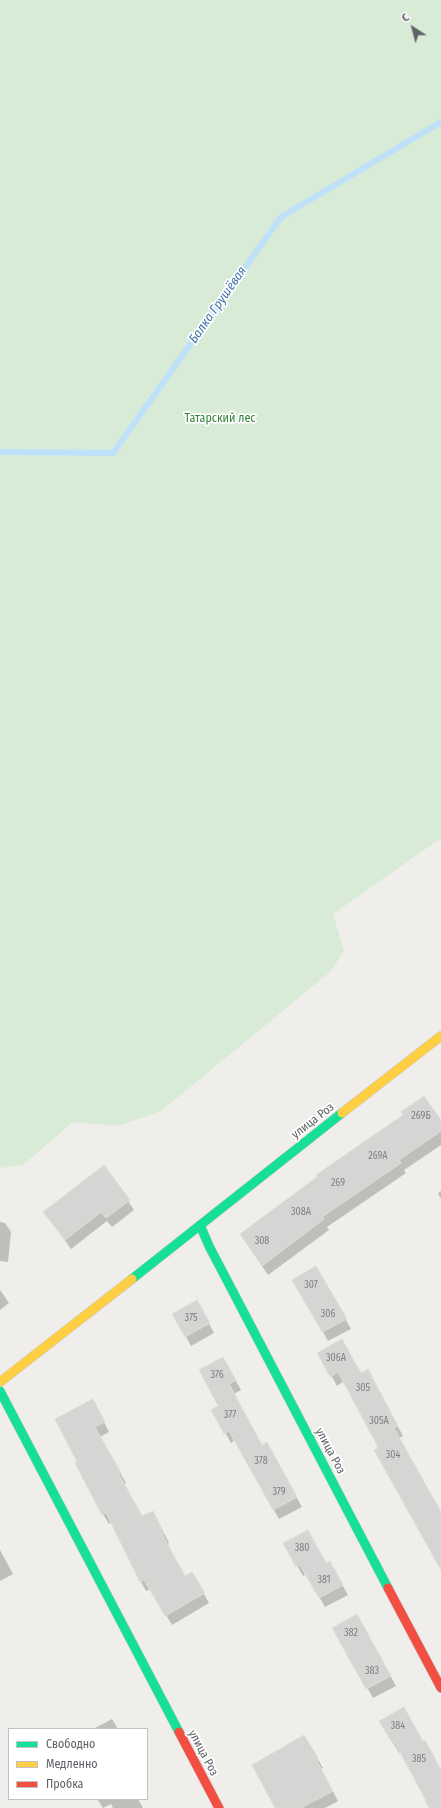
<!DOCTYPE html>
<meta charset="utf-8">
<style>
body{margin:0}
#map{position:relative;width:441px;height:1808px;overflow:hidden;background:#efeeea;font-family:"Fira Sans Condensed",sans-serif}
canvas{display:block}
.legend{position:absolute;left:8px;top:1728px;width:140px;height:72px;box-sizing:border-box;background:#fff;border:1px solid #bfc1c3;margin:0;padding:5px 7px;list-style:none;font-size:12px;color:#5f6368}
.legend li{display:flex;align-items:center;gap:8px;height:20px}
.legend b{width:20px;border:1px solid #bfc1c3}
.north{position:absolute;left:393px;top:8px;width:40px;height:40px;-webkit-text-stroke:3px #fff;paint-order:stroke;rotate:324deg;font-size:11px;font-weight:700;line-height:16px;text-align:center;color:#5f6368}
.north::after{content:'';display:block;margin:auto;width:14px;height:18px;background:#5f6368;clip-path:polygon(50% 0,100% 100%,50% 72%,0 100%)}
</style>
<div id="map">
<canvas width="441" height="1808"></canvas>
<ul class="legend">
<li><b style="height:5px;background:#16e098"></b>Свободно</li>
<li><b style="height:5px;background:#ffcf43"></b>Медленно</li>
<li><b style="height:5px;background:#f24e42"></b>Пробка</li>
</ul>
<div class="north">С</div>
</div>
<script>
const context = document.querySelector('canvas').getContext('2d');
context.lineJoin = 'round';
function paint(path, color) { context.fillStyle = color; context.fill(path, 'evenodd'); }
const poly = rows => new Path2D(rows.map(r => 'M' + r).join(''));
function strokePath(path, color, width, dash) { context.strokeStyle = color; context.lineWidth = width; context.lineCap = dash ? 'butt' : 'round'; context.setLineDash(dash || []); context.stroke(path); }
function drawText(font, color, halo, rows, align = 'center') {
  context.font = font + ' "Fira Sans Condensed",sans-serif'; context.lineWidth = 3.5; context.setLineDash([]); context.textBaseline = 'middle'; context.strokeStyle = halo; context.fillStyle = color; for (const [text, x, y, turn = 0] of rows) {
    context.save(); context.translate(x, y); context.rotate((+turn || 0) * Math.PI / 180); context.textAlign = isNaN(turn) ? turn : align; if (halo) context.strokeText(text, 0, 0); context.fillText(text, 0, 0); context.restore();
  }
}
const green = poly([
 [0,0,441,0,441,838,333,914,344,951,330,972,161,1111,118,1126,73,1122,23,1165,0,1168]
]);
const shadow = poly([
 [441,1122,441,1145,404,1170,406,1173,327,1227,329,1230,268,1275,241,1234,318,1178],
 [104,1166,134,1210,112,1227,107,1221,71,1249,45,1212],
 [441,1191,441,1199,438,1193],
 [0,1222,5,1223,11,1232,8,1262,0,1261],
 [316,1268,351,1329,328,1341,293,1280],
 [0,1290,9,1303,0,1310],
 [197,1301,214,1333,191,1346,174,1314],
 [319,1353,373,1380,403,1436,398,1438,441,1513,441,1569,344,1381,337,1386],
 [223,1358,241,1390,234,1394,262,1446,267,1444,302,1507,279,1519,235,1440,231,1443,213,1411,220,1407],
 [98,1410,109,1432,100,1437,126,1483,124,1484,142,1517,153,1512,169,1543,167,1544,185,1577,192,1573,209,1603,172,1625,151,1589,146,1591,141,1582,112,1522,109,1524,103,1514,78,1463],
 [285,1544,326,1565,330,1563,348,1595,325,1607,306,1574,303,1576],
 [0,1550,13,1574,0,1581],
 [357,1616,396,1686,373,1698,334,1628],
 [112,1719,118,1729,93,1729],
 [381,1721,441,1771,441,1808,429,1808,425,1801,427,1800,401,1752,399,1753],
 [304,1736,323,1768,321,1769,338,1801,325,1808,276,1808],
 [97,1799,138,1799,143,1808,113,1808,111,1804,103,1808]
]);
const stream = poly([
 [0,452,113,453,281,217,441,122]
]);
const building = poly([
 [424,1096,441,1120,441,1131,399,1160,401,1163,322,1217,324,1219,262,1266,240,1234,317,1177,316,1175,403,1115,401,1112,424,1096],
 [104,1165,130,1200,106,1218,101,1212,65,1240,43,1212,104,1165],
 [316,1266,347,1319,322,1332,292,1280,316,1266],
 [197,1300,210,1323,185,1337,172,1314,197,1300],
 [342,1339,361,1373,368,1369,398,1426,394,1428,441,1512,441,1570,374,1450,378,1447,338,1372,330,1377,317,1353,342,1339],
 [223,1357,236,1380,229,1384,262,1445,267,1442,297,1497,273,1510,229,1431,224,1434,211,1410,218,1406,199,1370,223,1357],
 [93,1399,105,1422,95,1427,121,1473,119,1474,142,1516,153,1511,164,1533,162,1534,185,1576,192,1572,205,1593,165,1616,144,1580,140,1582,106,1513,102,1515,75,1463,77,1462,55,1419,93,1399],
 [308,1530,326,1563,330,1561,343,1585,319,1598,300,1565,296,1567,283,1543,308,1530],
 [357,1614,391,1676,366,1689,332,1628,357,1614],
 [404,1707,423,1741,425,1740,441,1770,441,1808,430,1808,395,1743,393,1744,379,1721,404,1707],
 [304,1735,318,1758,316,1759,333,1791,301,1808,275,1808,252,1765,304,1735]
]);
const fast = poly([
 [200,1225,209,1246,388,1588],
 [132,1279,342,1113],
 [0,1391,179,1732]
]);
const slow = poly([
 [342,1113,441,1036],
 [0,1382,132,1279]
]);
const jam = poly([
 [388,1588,441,1688],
 [179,1732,219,1808]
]);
const numberNames = [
 ["269Б",421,1116],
 ["269А",378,1156],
 ["269",338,1183],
 ["308А",301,1212],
 ["308",262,1241],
 ["307",311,1285],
 ["306",328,1314],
 ["375",191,1318],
 ["306А",336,1358],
 ["376",217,1375],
 ["305",363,1388],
 ["377",230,1415],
 ["305А",379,1421],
 ["304",393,1455],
 ["378",261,1461],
 ["379",279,1492],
 ["380",302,1548],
 ["381",324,1580],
 ["382",351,1633],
 ["383",372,1671],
 ["384",398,1726],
 ["385",419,1759]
];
const parkNames = [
 ["Татарский лес",220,419]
];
const streetNames = [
 ["улица Роз",313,1121,-38],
 ["улица Роз",330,1451,62],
 ["улица Роз",203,1753,62]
];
const waterNames = [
 ["Балка Грушёвая",218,305,-55]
];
paint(green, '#d8ebd6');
paint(shadow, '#0003');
strokePath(stream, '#bfe0f9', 6);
paint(building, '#d6d5d3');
strokePath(building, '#deddd9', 1);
strokePath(fast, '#cacacb', 10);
strokePath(slow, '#cacacb', 10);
strokePath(jam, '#cacacb', 10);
strokePath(fast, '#16e098', 9);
strokePath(slow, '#ffcf43', 9);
strokePath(jam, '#f24e42', 9);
drawText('10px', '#7e8184', null, numberNames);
drawText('12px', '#348238', '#fff', parkNames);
drawText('12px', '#5f6368', '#fff', streetNames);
drawText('italic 13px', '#4174aa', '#fff', waterNames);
</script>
